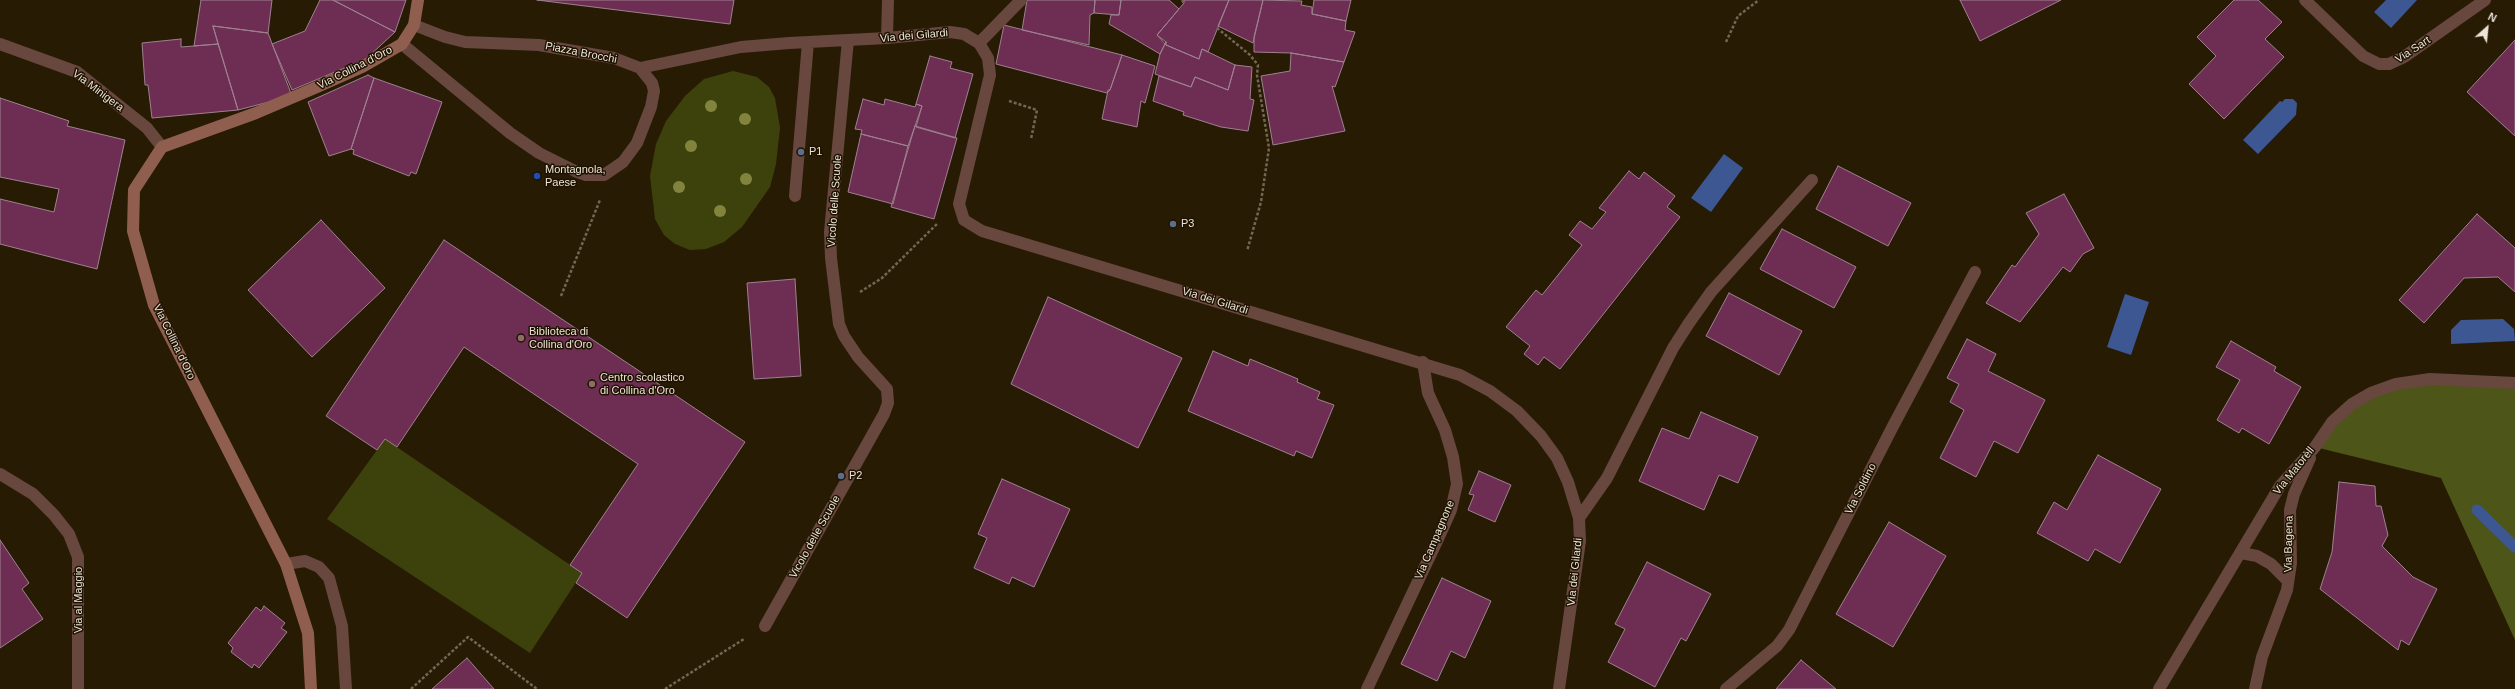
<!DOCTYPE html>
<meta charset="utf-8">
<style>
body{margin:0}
#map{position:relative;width:2515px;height:689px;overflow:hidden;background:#281b04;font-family:Helvetica,sans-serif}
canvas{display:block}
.north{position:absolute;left:2467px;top:8px;width:40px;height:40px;-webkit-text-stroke:3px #1e1200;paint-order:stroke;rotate:27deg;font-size:11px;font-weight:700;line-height:16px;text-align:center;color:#ece4d6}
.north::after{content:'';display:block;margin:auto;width:14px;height:18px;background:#ece4d6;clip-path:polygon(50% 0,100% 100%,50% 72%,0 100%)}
</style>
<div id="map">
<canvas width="2515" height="689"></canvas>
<div class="north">N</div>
</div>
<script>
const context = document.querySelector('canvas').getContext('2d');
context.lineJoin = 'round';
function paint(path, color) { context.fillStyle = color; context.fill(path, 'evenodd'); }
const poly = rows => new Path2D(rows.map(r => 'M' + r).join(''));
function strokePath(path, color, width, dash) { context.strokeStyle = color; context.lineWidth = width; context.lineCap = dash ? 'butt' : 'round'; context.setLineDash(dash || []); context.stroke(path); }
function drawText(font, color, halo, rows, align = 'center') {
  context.font = font + ' Helvetica,sans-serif'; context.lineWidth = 3; context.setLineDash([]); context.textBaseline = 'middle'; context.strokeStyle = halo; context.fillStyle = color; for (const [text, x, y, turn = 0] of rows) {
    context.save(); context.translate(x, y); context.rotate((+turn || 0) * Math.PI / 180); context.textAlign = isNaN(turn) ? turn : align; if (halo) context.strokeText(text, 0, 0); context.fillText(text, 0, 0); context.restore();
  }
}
const green = poly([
 [733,71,757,77,769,87,775,98,780,128,776,164,770,187,742,227,724,242,706,249,690,250,675,244,664,235,655,219,650,176,656,144,666,121,685,96,704,79],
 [385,439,582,573,530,653,327,519]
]);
const forest = poly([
 [2515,383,2515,640,2441,478,2315,447,2332,422,2396,384]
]);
const water = poly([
 [2386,0,2417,0,2391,28,2374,12],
 [2285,99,2293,99,2297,103,2296,115,2258,154,2243,140,2280,101,2282,102],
 [1724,154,1743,168,1711,212,1691,198],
 [2125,294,2149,302,2131,355,2107,347],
 [2503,319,2514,329,2515,341,2451,344,2451,330,2461,320]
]);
const stream = poly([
 [2477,510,2515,547]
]);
const building = poly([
 [201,0,272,0,268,33,213,26,218,44,194,46,201,0],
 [320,0,333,0,395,32,366,59,292,90,272,44,305,31,320,0],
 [333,0,406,0,395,32,333,0],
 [537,0,734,0,730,24,537,0],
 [1027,0,1095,0,1094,13,1090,15,1089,45,1022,30,1027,0],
 [1095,0,1121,0,1119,15,1094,13,1095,0],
 [1121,0,1169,0,1179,9,1157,35,1166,42,1160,54,1109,24,1111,15,1119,15,1121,0],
 [1184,0,1229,0,1208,52,1202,49,1199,59,1166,45,1157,35,1184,3,1184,0],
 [1229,0,1263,0,1253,43,1218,26,1229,0],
 [1263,0,1302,1,1301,5,1312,7,1312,14,1346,21,1345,30,1355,32,1344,62,1291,53,1254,52,1254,37,1263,0],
 [1314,0,1351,0,1346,21,1312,14,1314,0],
 [1960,0,2061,0,1980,41,1960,0],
 [2234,0,2258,0,2282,22,2265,39,2284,57,2224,119,2189,84,2216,56,2197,37,2234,0],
 [1004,25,1122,55,1110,90,1107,93,996,64,1004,25],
 [213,26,268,33,292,96,238,110,213,26],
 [181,39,181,47,218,44,238,110,152,118,148,85,145,85,142,43,181,39],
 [2515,40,2515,136,2467,92,2515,40],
 [1166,42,1166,45,1199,59,1202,49,1235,65,1228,90,1195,77,1191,87,1155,74,1160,54,1166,42],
 [1291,53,1344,62,1335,87,1332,86,1345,131,1273,145,1261,76,1290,71,1291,53],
 [1122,55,1155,66,1145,103,1141,101,1137,127,1102,119,1108,90,1110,90,1122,55],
 [930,56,952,62,950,68,973,74,955,138,916,127,922,106,916,104,930,56],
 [1235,65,1252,67,1250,99,1254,100,1248,131,1221,127,1183,115,1184,112,1153,101,1159,76,1191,87,1195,77,1228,90,1235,65],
 [368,75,374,78,351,149,329,156,308,102,368,75],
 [374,78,442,102,416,174,411,172,409,176,353,154,354,150,351,149,374,78],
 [0,98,69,121,67,126,125,140,97,269,0,244,0,199,54,212,59,189,0,177,0,98],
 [863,99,884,105,885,99,915,107,916,104,922,106,908,146,861,134,862,130,855,129,863,99],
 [915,126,957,138,934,219,891,207,915,126],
 [861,134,908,146,893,204,848,192,861,134],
 [1838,166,1911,203,1888,246,1816,209,1838,166],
 [1629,171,1639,179,1644,172,1675,196,1667,207,1680,217,1560,369,1544,357,1538,365,1524,354,1530,346,1506,327,1536,290,1542,295,1582,245,1569,235,1580,221,1592,229,1606,212,1599,208,1629,171],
 [2064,194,2094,248,2083,254,2070,272,2063,267,2020,322,1986,303,2012,265,2015,267,2039,234,2026,213,2064,194],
 [2477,214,2515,248,2515,292,2498,277,2464,278,2424,323,2399,300,2477,214],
 [321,220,385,288,312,357,248,290,321,220],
 [1782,229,1856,267,1834,308,1760,269,1782,229],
 [444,240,745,442,627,618,576,583,582,573,570,565,638,464,464,347,397,447,385,439,377,450,326,416,444,240],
 [795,279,801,376,754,379,747,283,795,279],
 [1729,293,1802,331,1779,375,1706,336,1729,293],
 [1048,297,1182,358,1138,448,1011,384,1048,297],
 [1967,339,1996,354,1988,371,2045,400,2018,453,1994,441,1976,477,1940,458,1964,410,1950,402,1959,384,1947,378,1967,339],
 [2231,341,2276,367,2274,371,2301,387,2269,444,2242,428,2239,433,2217,420,2240,380,2216,367,2231,341],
 [1213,351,1248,366,1250,359,1298,379,1297,382,1320,392,1317,399,1334,405,1312,458,1296,451,1294,456,1188,411,1213,351],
 [1701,412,1758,437,1738,483,1719,475,1704,510,1639,481,1662,428,1689,439,1701,412],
 [2098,455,2161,489,2120,563,2095,549,2088,561,2037,533,2054,502,2067,510,2098,455],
 [1479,471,1511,485,1495,522,1468,510,1474,495,1469,494,1479,471],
 [1002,479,1070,509,1034,587,1012,577,1009,584,974,568,987,538,978,534,1002,479],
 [2339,482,2375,486,2376,506,2381,506,2388,535,2382,546,2413,577,2437,589,2409,645,2401,640,2398,650,2320,589,2332,552,2339,482],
 [1889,522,1946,556,1893,647,1836,614,1889,522],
 [0,540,29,583,22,589,43,619,0,648,0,540],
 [1647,562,1711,594,1686,641,1681,638,1655,687,1608,662,1625,629,1615,624,1647,562],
 [1442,578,1491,601,1465,658,1451,651,1437,681,1401,664,1442,578],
 [264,606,285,623,281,628,287,632,259,668,254,664,252,668,231,652,233,648,228,643,256,607,261,611,264,606],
 [467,658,494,689,432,689,467,658],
 [1801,660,1836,689,1776,689,1801,660]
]);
const path = poly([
 [1182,0,1184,3],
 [1217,28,1250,55,1258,65,1257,75,1269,148,1261,202,1247,251],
 [1726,42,1738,16,1759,0],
 [1009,101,1037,110,1031,139],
 [860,292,882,278,938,223],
 [561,296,600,200],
 [411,689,468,637,537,689],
 [665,689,744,639]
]);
const lane = poly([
 [887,38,888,0],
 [979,43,1021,0],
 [1579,518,1607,478,1673,348,1689,323,1711,292,1812,180],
 [1367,689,1438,539,1451,510,1457,484,1453,457,1445,430,1428,393,1423,362]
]);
const street = poly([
 [2305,0,2363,56,2379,64,2389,64,2404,57,2485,0],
 [0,44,77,72,147,128,162,147],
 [402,44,510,133,539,153,575,171,586,175,604,175,623,162,637,143,651,107,654,91,652,83,640,68,614,58,539,45,465,42,445,37,414,25],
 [640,68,741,47,789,43,887,38,950,32,964,34,979,43,988,58,990,75,959,204,964,220,982,231,1460,375,1490,391,1517,411,1541,436,1557,458,1568,482,1579,518,1580,541,1559,689],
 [795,196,808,42],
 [0,474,33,494,54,515,69,534,78,557,78,689],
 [2241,553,2257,556,2271,564,2288,581],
 [286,564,305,561,319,567,329,578,342,626,346,689],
 [765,626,884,414,888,403,887,389,858,357,844,336,839,324,831,258,830,232,848,40],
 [1726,689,1777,646,1789,630,1892,428,1975,272],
 [2159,689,2280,486,2315,447,2332,422,2352,404,2371,393,2396,384,2430,379,2515,383],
 [2255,689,2262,657,2287,590,2291,563,2290,510,2294,494,2310,458]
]);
const secondary = poly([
 [311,689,308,633,286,564,154,305,133,231,134,190,162,147,256,113,317,87,362,67,402,44,414,25,418,0]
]);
const trees = [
 [711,106],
 [745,119],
 [691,146],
 [746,179],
 [679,187],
 [720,211]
];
const markers = [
 [801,152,4,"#5c6f8a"],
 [537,176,4,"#1a4fb4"],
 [1173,224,4,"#5c6f8a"],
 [521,338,4,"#8d6e63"],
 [592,384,4,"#8d6e63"],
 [841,476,4,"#5c6f8a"]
];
const streetNames = [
 ["Via dei Gilardi",914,36,-5],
 ["Via Sart",2413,50,-33],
 ["Piazza Brocchi",581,53,11],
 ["Via Collina d'Oro",355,68,-27],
 ["Via Minigera",98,91,37],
 ["Vicolo delle Scuole",835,201,-86],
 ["Via dei Gilardi",1215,301,17],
 ["Via Collina d'Oro",174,342,64],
 ["Via Matorèll",2294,471,-51],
 ["Via Soldino",1861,489,-63],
 ["Vicolo delle Scuole",815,537,-61],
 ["Via Campagnone",1435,540,-67],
 ["Via Bagena",2289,544,-89],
 ["Via dei Gilardi",1575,572,-84],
 ["Via al Maggio",79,600,-90]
];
const poiNames = [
 ["P1",809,152],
 ["Montagnola,",545,170],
 ["Paese",545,183],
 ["P3",1181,224],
 ["Biblioteca di",529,332],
 ["Collina d'Oro",529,345],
 ["Centro scolastico",600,378],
 ["di Collina d'Oro",600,391],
 ["P2",849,476]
];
paint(green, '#3d420d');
paint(forest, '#4e5519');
paint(water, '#3d5793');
strokePath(stream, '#3d5793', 11);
paint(building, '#6e2e54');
strokePath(building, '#9e8190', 1);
strokePath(path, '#726754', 2.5, [3, 2]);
strokePath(lane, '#67473e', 12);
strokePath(street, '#67473e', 12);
strokePath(secondary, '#905e4f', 12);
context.fillStyle = '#82843e';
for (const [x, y] of trees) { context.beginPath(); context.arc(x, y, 6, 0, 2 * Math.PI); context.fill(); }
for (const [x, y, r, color] of markers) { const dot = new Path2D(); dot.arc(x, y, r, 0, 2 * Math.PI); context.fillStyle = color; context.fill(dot); strokePath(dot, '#1e1200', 1.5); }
drawText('11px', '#ece4d6', '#1e1200', streetNames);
drawText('11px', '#ece4d6', '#1e1200', poiNames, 'left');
</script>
